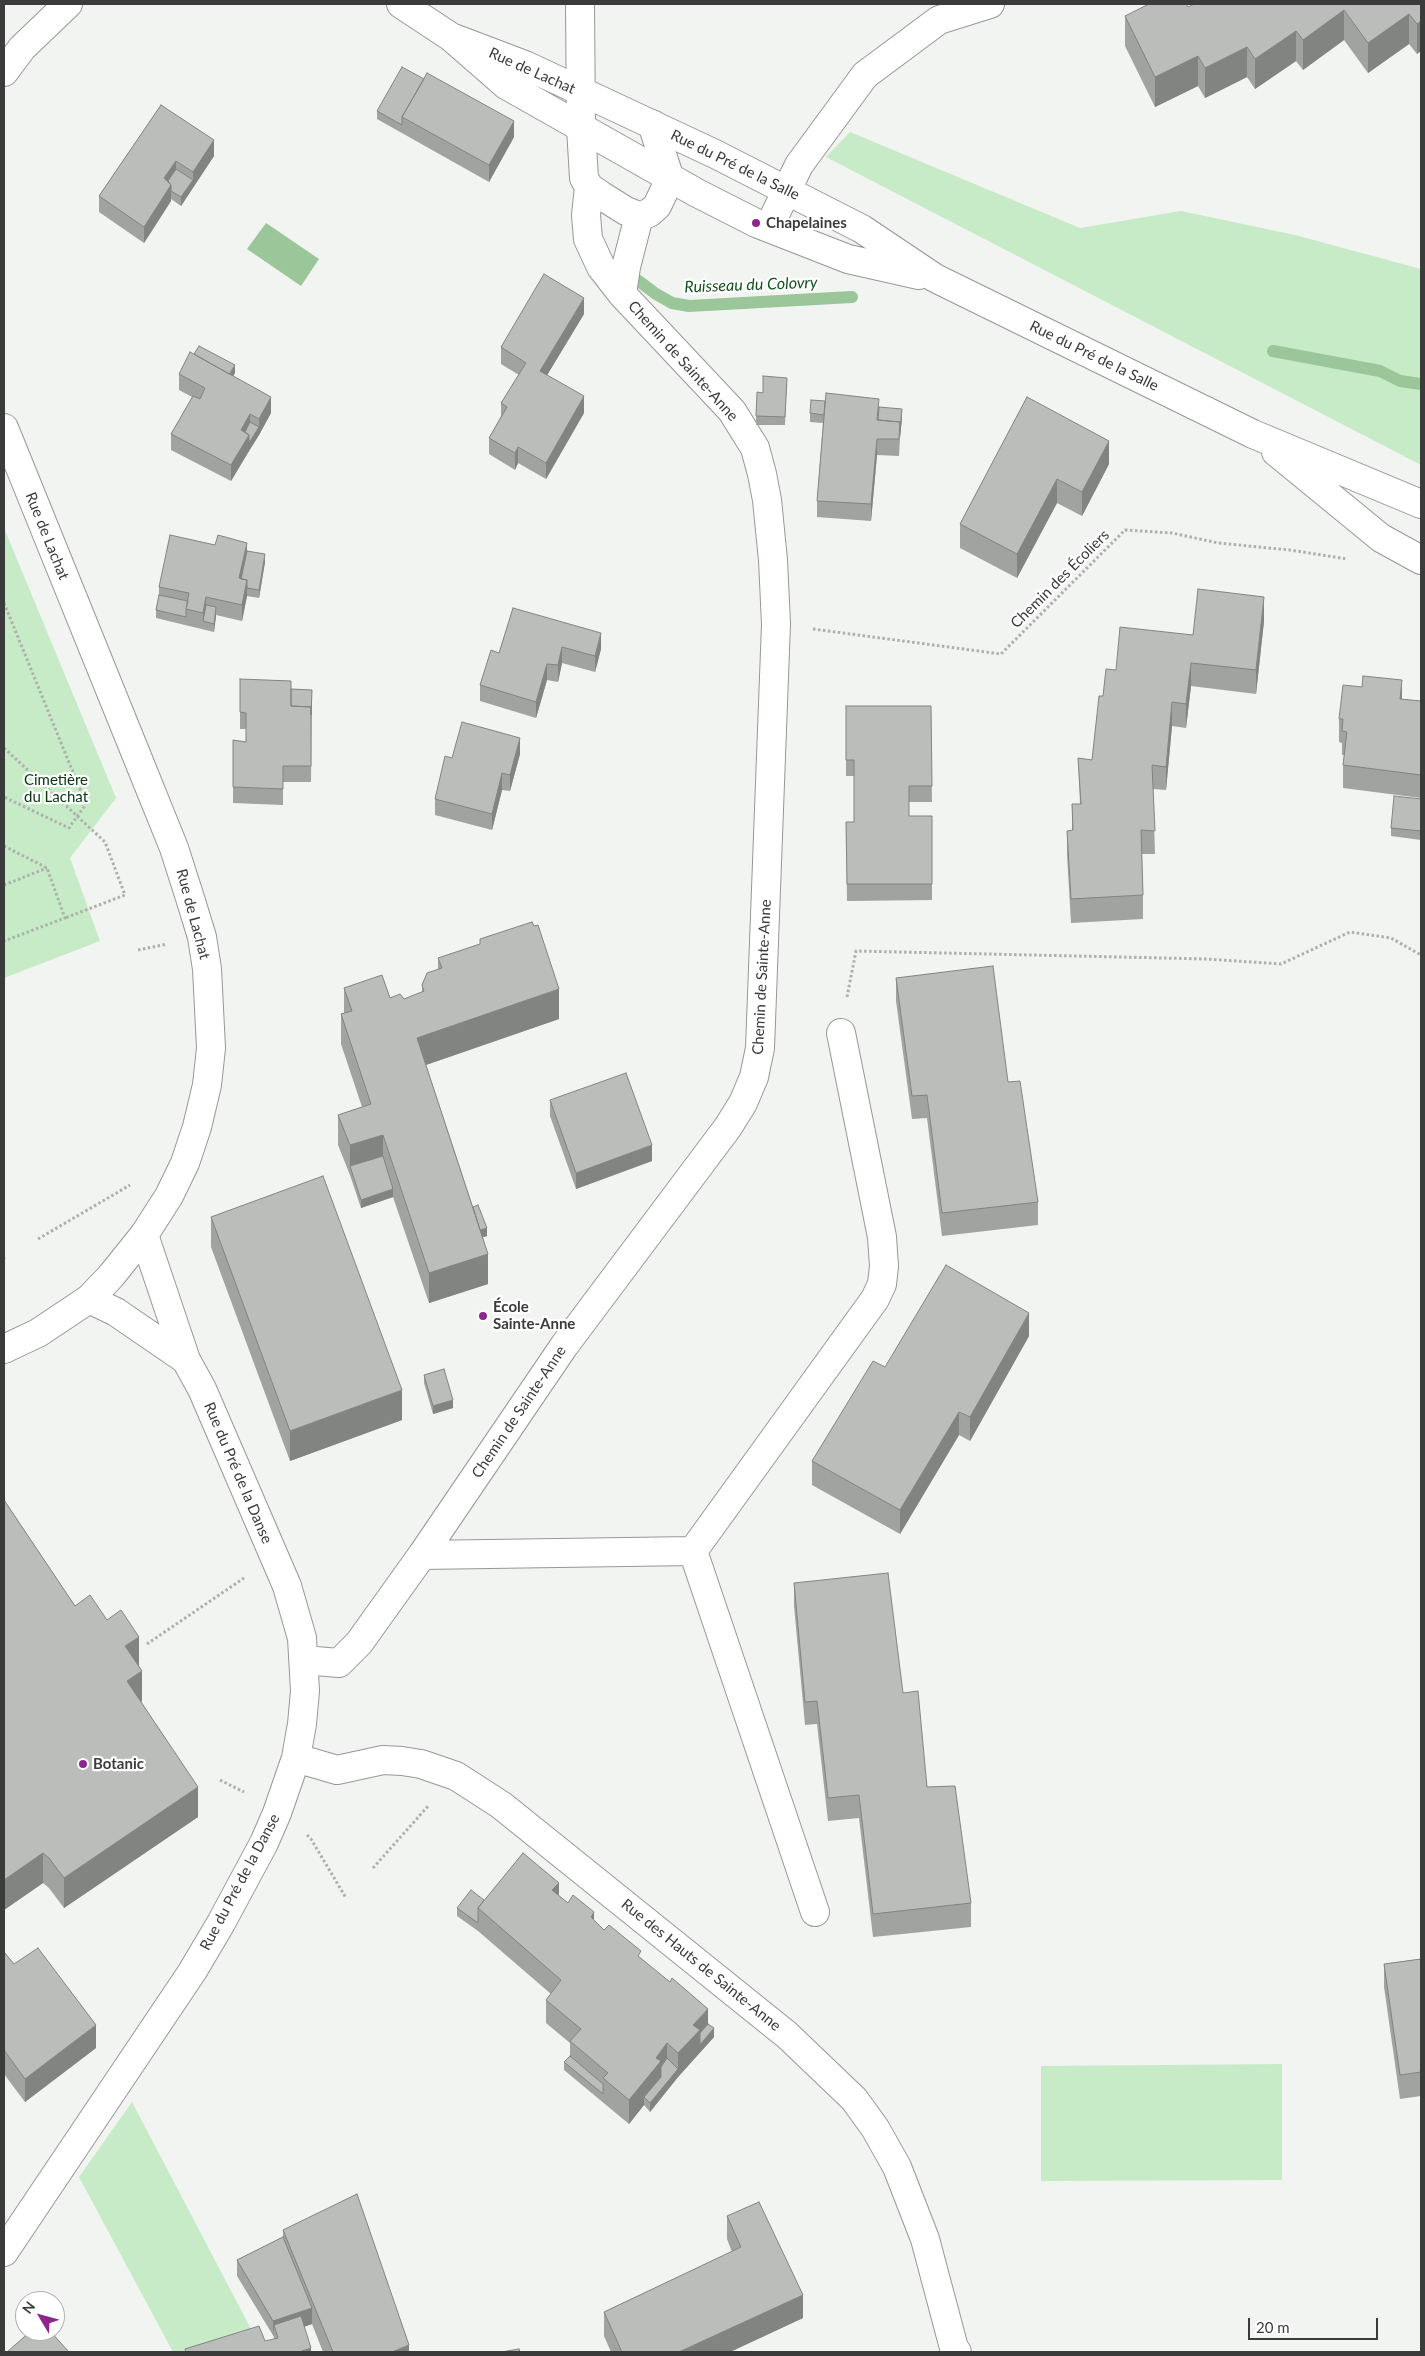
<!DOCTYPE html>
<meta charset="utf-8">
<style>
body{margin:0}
#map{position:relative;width:1425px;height:2356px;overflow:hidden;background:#f1f4f1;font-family:Lato,sans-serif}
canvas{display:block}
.frame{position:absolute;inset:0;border:5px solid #3a3b3a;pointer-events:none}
.north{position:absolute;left:15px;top:2291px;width:50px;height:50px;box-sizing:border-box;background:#fff;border:1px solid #b0b1b0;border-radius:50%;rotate:307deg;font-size:14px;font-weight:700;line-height:20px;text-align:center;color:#3a3b3a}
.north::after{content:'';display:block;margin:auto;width:18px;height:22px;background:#8d278d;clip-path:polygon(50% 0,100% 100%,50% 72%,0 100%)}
.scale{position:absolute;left:1248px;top:2318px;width:130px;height:22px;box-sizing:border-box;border:2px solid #3a3b3a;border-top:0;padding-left:6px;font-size:15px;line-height:18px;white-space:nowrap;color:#3a3b3a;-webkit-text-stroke:4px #fff;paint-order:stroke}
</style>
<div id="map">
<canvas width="1425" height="2356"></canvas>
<div class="frame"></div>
<div class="north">N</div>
<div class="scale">20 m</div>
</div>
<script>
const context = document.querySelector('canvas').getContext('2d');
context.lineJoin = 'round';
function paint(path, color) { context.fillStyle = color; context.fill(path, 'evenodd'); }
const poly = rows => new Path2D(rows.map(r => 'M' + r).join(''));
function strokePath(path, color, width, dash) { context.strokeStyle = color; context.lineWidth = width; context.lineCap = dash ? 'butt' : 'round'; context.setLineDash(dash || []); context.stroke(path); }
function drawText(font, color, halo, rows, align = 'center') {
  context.font = font + ' Lato,sans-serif'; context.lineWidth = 4.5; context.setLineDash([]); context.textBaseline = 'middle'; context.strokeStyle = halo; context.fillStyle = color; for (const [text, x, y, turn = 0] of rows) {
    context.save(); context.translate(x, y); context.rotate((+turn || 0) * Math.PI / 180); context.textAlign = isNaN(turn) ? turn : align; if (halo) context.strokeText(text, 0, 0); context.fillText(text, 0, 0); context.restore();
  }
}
const green = poly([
 [850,132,1080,228,1181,211,1295,235,1421,269,1421,465,826,157],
 [4,528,116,798,70,858,100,941,4,978],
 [1282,2064,1282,2180,1041,2181,1041,2066],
 [132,2102,251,2329,186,2352,173,2352,79,2177]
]);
const water = poly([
 [266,223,319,259,301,286,247,249]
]);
const stream = poly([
 [624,270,656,294,672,303,689,306,852,297],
 [1273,351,1380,371,1400,381,1421,384]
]);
const path = poly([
 [4,603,86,804,69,828,4,797],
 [813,629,1001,654,1125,530,1172,533,1218,543,1290,550,1347,559],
 [4,748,105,842,125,895,65,918],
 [4,846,47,868,65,918,4,941],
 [4,885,47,868],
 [138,950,167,944],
 [847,997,856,951,1207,959,1281,964,1350,932,1391,938,1421,955],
 [38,1239,130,1185],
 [4,1259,4,1258],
 [147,1644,244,1578],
 [220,1780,244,1792],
 [307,1835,311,1839,346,1898],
 [373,1868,429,1805]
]);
const minor = poly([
 [580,4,581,128,584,178,589,187,602,196,626,211,639,216,649,213,657,206,670,179,652,124],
 [769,227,799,165,865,75,939,20,990,4],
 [622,294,626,267,639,216],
 [89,1299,116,1312,186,1360],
 [693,1551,875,1299,882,1284,884,1266,882,1237,841,1033],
 [422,1555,693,1551,815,1912],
 [304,1660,339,1663,359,1643,422,1555,564,1346,728,1127,743,1103,754,1077,760,1048,776,624,773,560,767,500,762,474,755,448,732,411,622,294,601,267,588,239,586,215,589,187],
 [296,1758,337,1770,383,1760,402,1761,421,1764,456,1776,501,1805,787,2035,854,2099,875,2128,897,2167,925,2239,954,2348,957,2352],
 [4,2252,192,1972,221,1923,264,1843,277,1813,296,1758,302,1724,305,1691,302,1638,287,1586,202,1389,186,1360,144,1235]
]);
const major = poly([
 [401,4,451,37,506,85,697,193,756,223,848,259,919,275],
 [451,37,525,65,715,154,862,229,935,278,1253,434,1421,504],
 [4,72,22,48,68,4],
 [4,428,136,754,174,848,190,898,202,937,207,969,211,1048,207,1085,197,1127,185,1163,169,1196,144,1235,111,1276,89,1299,38,1333,4,1349],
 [1276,452,1381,538,1421,560]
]);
const wall = poly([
 [1421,4,1421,51,1417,54,1409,44,1368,73,1344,40,1303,70,1296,61,1255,89,1247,77,1205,98,1198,86,1155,107,1125,46,1125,16,1188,7],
 [161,105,214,156,181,206,171,199,171,201,144,243,99,212,99,196],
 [377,111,514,137,489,182,377,119],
 [584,314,547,375,584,413,546,479,518,463,515,470,489,454,489,438,501,416,501,403,519,375,501,364,501,347],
 [235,373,233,376,271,413,259,435,249,451,231,481,171,450,171,434,192,397,179,390,179,374],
 [787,378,785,425,756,425,756,416,763,393],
 [1027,397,1109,464,1082,516,1057,503,1017,578,960,548,960,524],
 [879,407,902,418,900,438,899,456,877,455,871,521,817,517,817,501,823,423,810,422,810,413],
 [215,545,247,551,265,562,259,598,247,596,242,621,216,615,214,632,156,618,156,610,159,595,159,587],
 [513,608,601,649,595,672,562,663,558,682,547,680,536,718,480,701,480,685,499,653],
 [1264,621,1256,694,1191,686,1186,728,1172,726,1166,790,1153,789,1155,854,1142,854,1143,895,1143,919,1071,923,1067,855,1067,831,1072,831,1072,804,1080,804,1078,758,1092,760,1103,696,1116,670,1193,635],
 [240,679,291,689,312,690,311,782,283,782,283,805,233,803,233,740,246,742,246,729,240,729],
 [1402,699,1421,701,1421,798,1343,788,1343,765,1344,755,1342,755,1342,743,1339,742,1339,719],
 [846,706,931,706,932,802,909,802,909,816,932,816,932,900,847,901,846,822,854,822,854,776,846,776],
 [520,754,510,791,502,790,492,830,435,815,435,799,452,758],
 [1421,799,1421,840,1391,836,1391,828],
 [480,939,559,1019,426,1065,473,1207,487,1236,483,1237,488,1284,429,1303,393,1197,361,1208,350,1175,338,1145,338,1115,362,1107,341,1044,341,1014,344,1013,344,988,390,998,404,999,422,992,422,985,438,969,438,958,480,944],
 [896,978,1008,1082,1038,1202,1038,1225,942,1236,927,1118,912,1119,896,1001],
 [550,1100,652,1161,576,1189,550,1116],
 [211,1217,402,1420,290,1461,211,1247],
 [1029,1336,970,1441,959,1435,900,1534,812,1485,812,1461,885,1367],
 [424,1375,453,1408,433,1414,424,1383],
 [4,1500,75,1606,139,1667,142,1701,141,1702,198,1817,64,1908,49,1888,43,1883,4,1910],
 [794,1583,903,1693,927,1787,971,1903,971,1927,873,1937,859,1818,828,1821,817,1724,805,1725,794,1606],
 [559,1896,568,1903,594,1920,604,1930,641,1958,708,2024,714,2037,678,2077,650,2112,644,2105,629,2124,564,2070,564,2062,570,2056,570,2043,546,2023,546,2000,551,1994,478,1931,457,1916,457,1908,484,1900],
 [4,1952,14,1964,96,2048,25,2102,4,2074],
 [1421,1959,1421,2096,1400,2099,1384,1987,1384,1964],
 [727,2216,803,2318,730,2352,611,2352,604,2336,604,2312,732,2252,727,2239],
 [283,2230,409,2352,323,2352,312,2324,304,2327,311,2352,185,2352,185,2349,265,2341,274,2339,274,2337,237,2276,237,2260,283,2237]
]);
const shadedWall = poly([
 [1344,10,1344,40,1303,70,1303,40],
 [1409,14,1409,44,1368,73,1368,43],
 [1421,21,1421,51,1417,54,1417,24],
 [1296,31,1296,61,1255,89,1255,59],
 [1247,47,1247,77,1205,98,1205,68],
 [1198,56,1198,86,1155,107,1155,77],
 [514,121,514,137,489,182,489,165],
 [214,140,214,156,181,206,181,197,193,180,193,172],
 [176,161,176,177,168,189,164,178],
 [171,185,171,201,144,243,144,227],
 [584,298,584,314,540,387,540,371],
 [235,365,235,373,226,388,226,380],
 [584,396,584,413,546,479,546,463],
 [271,397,271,413,259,435,249,451,231,481,231,465,249,435,259,427,259,419],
 [902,409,902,418,900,438,900,430],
 [250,414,250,430,245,440,241,430],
 [877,439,877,455,871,521,871,504],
 [1109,441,1109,464,1082,516,1082,492],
 [518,447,518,463,515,470,515,453],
 [1057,479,1057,503,1017,578,1017,554],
 [247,543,247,559,241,586,239,578],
 [265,554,265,562,259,598,259,590],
 [247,580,247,596,242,621,242,605],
 [206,597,206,613,203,621,203,613],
 [1264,597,1264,621,1256,694,1256,670],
 [216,607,216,616,214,632,214,624],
 [601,633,601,649,595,672,595,656],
 [562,647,562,663,558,682,558,665],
 [1191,663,1191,686,1186,728,1186,704],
 [547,664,547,680,536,718,536,702],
 [1402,680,1402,704,1400,699],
 [1172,702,1172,726,1166,790,1166,767],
 [520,738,520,754,510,791,510,775],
 [502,773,502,790,492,830,492,814],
 [559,989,559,1019,417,1068,417,1038],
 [383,1135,383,1165,350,1166,350,1145],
 [652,1145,652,1161,576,1189,576,1173],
 [393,1189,393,1197,361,1208,361,1200],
 [487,1228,487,1236,474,1240,474,1232],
 [488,1254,488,1284,429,1303,429,1273],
 [1029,1313,1029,1336,970,1441,970,1417],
 [402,1390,402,1420,290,1461,290,1431],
 [453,1400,453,1408,433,1414,433,1406],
 [959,1412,959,1435,900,1534,900,1510],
 [139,1637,139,1667,125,1646],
 [142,1671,142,1701,127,1711,127,1681],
 [198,1787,198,1817,64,1908,64,1878],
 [43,1853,43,1883,4,1910,4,1880],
 [559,1883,559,1906,552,1890],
 [594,1912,594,1935,591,1917],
 [708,2009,708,2032,714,2028,714,2037,678,2077,650,2112,650,2103,678,2069,678,2053,693,2025],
 [96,2025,96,2048,25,2102,25,2079],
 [667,2043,667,2066,661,2085,644,2097,644,2105,629,2124,629,2100,656,2058],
 [803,2295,803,2318,730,2352,679,2352],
 [312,2308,312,2324,278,2336,274,2325,273,2337,273,2321],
 [409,2345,409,2352,392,2352],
 [311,2348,311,2352,299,2352]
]);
const building = poly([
 [1149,4,1186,4,1188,7,1194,4,1421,4,1421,21,1417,24,1409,14,1368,43,1344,10,1303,40,1296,31,1255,59,1247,47,1205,68,1198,56,1155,77,1125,16,1149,4],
 [402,67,424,79,402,117,402,125,377,111,402,67],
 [427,73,514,121,489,165,402,117,427,73],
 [161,105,214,140,193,172,176,161,164,178,171,185,144,227,99,196,161,105],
 [176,169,193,180,181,197,171,191,171,185,168,181,176,169],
 [544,274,584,298,540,371,584,396,546,463,518,447,515,453,489,438,507,407,501,403,526,363,501,347,544,274],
 [199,346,235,365,229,374,194,354,199,346],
 [190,352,271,397,259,419,250,414,241,430,249,435,231,465,171,434,193,396,200,399,205,388,179,374,190,352],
 [763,376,787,378,785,417,756,416,757,392,763,393,763,376],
 [826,393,879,399,877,420,900,422,899,439,877,439,871,504,817,501,826,393],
 [1027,397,1109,441,1082,492,1057,479,1017,554,960,524,1027,397],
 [811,400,825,401,824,415,810,413,811,400],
 [879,407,902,409,900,430,900,422,878,420,879,407],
 [250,422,259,427,249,443,249,435,245,432,250,422],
 [170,535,215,545,218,535,247,543,239,578,247,580,242,605,206,597,203,613,186,609,189,593,159,587,170,535],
 [247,551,265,554,259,590,247,588,247,580,241,579,247,551],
 [1198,589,1264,597,1256,670,1191,663,1186,704,1172,702,1166,767,1152,765,1155,831,1141,830,1143,895,1071,899,1067,831,1073,830,1072,804,1081,804,1078,758,1092,760,1099,696,1103,696,1106,669,1116,670,1120,627,1193,635,1198,589],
 [159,595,188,601,186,609,186,617,156,610,159,595],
 [206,605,216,607,214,624,203,621,206,605],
 [513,608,601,633,595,656,562,647,558,665,547,664,536,702,480,685,491,650,499,653,513,608],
 [1363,676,1402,680,1400,699,1421,701,1421,775,1343,765,1347,732,1342,731,1343,719,1339,719,1343,685,1362,687,1363,676],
 [240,679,291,681,291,706,311,707,311,766,283,766,283,789,233,787,233,740,246,742,246,713,240,712,240,679],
 [291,689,312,690,311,715,311,707,291,706,291,689],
 [846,706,931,706,932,786,909,786,909,816,932,816,932,884,847,884,846,822,854,822,854,760,846,760,846,706],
 [462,722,520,738,510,775,502,773,492,814,435,799,445,756,452,758,462,722],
 [1394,796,1421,799,1421,831,1391,828,1394,796],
 [532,922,534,926,538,925,559,989,417,1038,488,1254,429,1273,383,1135,350,1145,338,1115,371,1104,341,1014,352,1011,344,988,382,975,390,998,400,994,404,999,424,991,422,985,427,973,442,968,438,958,480,944,480,939,532,922],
 [993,966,1008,1082,1020,1081,1038,1202,942,1213,927,1095,912,1096,896,978,993,966],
 [626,1073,652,1145,576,1173,550,1100,626,1073],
 [383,1156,393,1189,361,1200,350,1166,383,1156],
 [323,1176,402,1390,290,1431,211,1217,323,1176],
 [478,1205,487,1228,480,1230,473,1207,478,1205],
 [946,1265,1029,1313,970,1417,959,1412,900,1510,812,1461,873,1361,885,1367,946,1265],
 [444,1369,453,1400,433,1406,424,1375,444,1369],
 [4,1500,75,1606,90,1595,107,1620,121,1610,139,1637,125,1646,142,1671,127,1681,198,1787,64,1878,49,1858,43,1853,4,1880,4,1500],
 [888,1573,903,1693,918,1691,927,1787,955,1786,971,1903,873,1914,859,1795,828,1798,817,1701,805,1702,794,1583,888,1573],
 [523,1853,559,1883,552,1890,568,1903,573,1895,594,1912,591,1917,604,1930,609,1925,641,1951,638,1956,670,1982,672,1978,708,2009,693,2025,700,2030,678,2053,667,2043,656,2058,661,2061,629,2100,603,2078,608,2073,570,2041,581,2029,546,2000,561,1980,478,1908,523,1853],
 [471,1890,484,1900,478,1908,478,1923,457,1908,471,1890],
 [38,1948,96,2025,25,2079,4,2050,4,1952,14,1964,38,1948],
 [1421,1959,1421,2072,1400,2075,1384,1964,1421,1959],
 [708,2024,714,2028,700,2045,700,2033,708,2024],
 [570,2056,603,2084,603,2094,564,2062,570,2056],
 [667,2058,678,2069,650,2103,644,2097,661,2077,661,2067,667,2058],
 [357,2194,409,2345,392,2352,333,2352,283,2230,357,2194],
 [759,2202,803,2295,679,2352,622,2352,604,2312,741,2247,727,2216,759,2202],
 [283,2237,312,2308,273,2321,237,2260,283,2237],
 [301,2316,311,2348,299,2352,186,2352,185,2349,259,2326,265,2341,278,2338,274,2325,301,2316],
 [31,2331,50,2331,69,2352,7,2352,31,2331],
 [519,2349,520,2352,501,2352,519,2349]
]);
const markers = [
 [756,223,5,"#8d278d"],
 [483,1316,5,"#8d278d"],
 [83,1764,5,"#8d278d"]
];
const streetNames = [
 ["Rue de Lachat",532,71,24],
 ["Rue du Pré de la Salle",735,165,26],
 ["Rue du Pré de la Salle",1094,356,26],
 ["Chemin de Sainte-Anne",683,361,48],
 ["Rue de Lachat",47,536,68],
 ["Chemin des Écoliers",1060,579,-45],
 ["Rue de Lachat",193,914,75],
 ["Chemin de Sainte-Anne",762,977,-87],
 ["Chemin de Sainte-Anne",519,1412,-56],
 ["Rue du Pré de la Danse",238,1473,67],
 ["Rue du Pré de la Danse",240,1882,-62],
 ["Rue des Hauts de Sainte-Anne",701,1965,39]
];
const poiNames = [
 ["Chapelaines",766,223],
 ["École",493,1307],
 ["Sainte-Anne",493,1324],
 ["Botanic",93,1764]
];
const parkNames = [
 ["Cimetière",56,780],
 ["du Lachat",56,797]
];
const waterNames = [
 ["Ruisseau du Colovry",751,285,-2]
];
paint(green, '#c7ebc7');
paint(water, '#9ac69a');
strokePath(stream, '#9ac69a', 12);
strokePath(minor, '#959895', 30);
strokePath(major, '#959895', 30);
strokePath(path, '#aeb0ae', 3, [2.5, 2.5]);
strokePath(minor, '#fff', 28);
strokePath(major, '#fff', 28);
paint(wall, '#a0a3a0');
paint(shadedWall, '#828482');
paint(building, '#babdba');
strokePath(building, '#828482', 1);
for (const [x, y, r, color] of markers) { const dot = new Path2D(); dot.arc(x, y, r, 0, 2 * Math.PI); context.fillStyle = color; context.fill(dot); strokePath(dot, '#fff', 2); }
drawText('15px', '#3a3b3a', '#fff', streetNames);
drawText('bold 15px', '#3a3b3a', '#fff', poiNames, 'left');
drawText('15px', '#05360c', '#fff', parkNames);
drawText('italic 16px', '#13521b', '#fff', waterNames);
</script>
